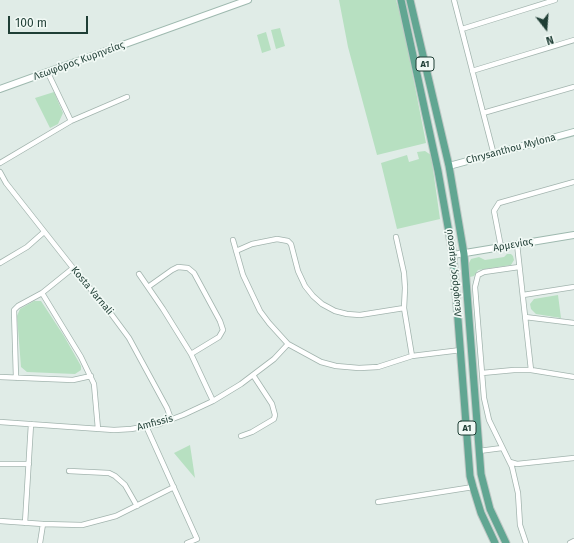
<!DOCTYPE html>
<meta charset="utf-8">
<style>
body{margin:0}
#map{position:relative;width:574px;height:543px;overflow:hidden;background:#e0ece7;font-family:"Fira Sans",sans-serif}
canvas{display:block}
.north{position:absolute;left:526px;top:8px;width:40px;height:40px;-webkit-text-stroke:3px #f1f9f5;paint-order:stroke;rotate:163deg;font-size:11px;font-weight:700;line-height:16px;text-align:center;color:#1f3e35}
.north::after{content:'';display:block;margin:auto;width:14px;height:18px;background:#1f3e35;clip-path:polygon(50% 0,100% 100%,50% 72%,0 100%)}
.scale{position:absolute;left:8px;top:16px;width:80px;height:18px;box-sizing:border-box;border:2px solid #1f3e35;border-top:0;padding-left:5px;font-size:12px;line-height:14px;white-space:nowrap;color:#1f3e35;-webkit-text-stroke:3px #f1f9f5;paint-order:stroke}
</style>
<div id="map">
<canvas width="574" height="543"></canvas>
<div class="north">N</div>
<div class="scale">100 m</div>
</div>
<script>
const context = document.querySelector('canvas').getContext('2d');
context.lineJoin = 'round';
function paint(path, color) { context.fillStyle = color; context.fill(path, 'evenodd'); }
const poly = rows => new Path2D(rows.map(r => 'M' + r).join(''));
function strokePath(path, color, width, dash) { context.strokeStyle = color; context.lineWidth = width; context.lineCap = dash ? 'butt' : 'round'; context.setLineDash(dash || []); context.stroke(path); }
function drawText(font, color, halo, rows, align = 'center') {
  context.font = font + ' "Fira Sans",sans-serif'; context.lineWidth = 3.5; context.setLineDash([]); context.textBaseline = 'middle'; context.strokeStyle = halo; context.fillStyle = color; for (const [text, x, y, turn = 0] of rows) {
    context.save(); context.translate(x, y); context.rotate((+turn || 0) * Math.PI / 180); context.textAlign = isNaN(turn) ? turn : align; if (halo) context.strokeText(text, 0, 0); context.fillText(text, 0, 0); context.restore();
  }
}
const green = poly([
 [339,0,396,0,402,20,426,143,377,155,348,47],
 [280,28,285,46,276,49,271,30],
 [266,32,271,50,262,53,257,35],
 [54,92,63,113,58,124,50,128,35,98],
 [425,151,431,155,440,219,397,229,381,163,407,155,409,162,419,159,417,152],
 [507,254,511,254,513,256,514,260,511,265,478,270,474,276,470,277,468,265,471,259,479,257,485,260,504,257],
 [558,295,561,318,536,314,531,309,530,304,534,299],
 [34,301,41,301,64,336,81,366,81,370,75,374,27,372,21,367,17,316,20,309],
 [190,445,195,478,174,453]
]);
const street = poly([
 [454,0,494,155],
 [462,29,555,0],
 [472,71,574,40],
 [48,73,71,121],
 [483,113,574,87],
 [0,163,71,121,127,97],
 [0,172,6,183,73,268,109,311,129,338,167,408,171,419],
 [396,237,404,273,405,288,404,308,412,356],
 [233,240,243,275,260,311,269,323,288,344,321,362,336,366,359,368,378,367,412,356,461,350],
 [517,244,531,370],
 [501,247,494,211,499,203,574,182],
 [236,251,252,244,277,239,288,241,291,244,298,271,305,286,313,296,322,304,335,311,347,314,360,315,404,308],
 [0,263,27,247,44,232],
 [519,267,484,272,478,275,475,287,484,398,489,420,512,467,518,493,520,525,526,543],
 [139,274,163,309,191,354,213,401],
 [148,287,172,270,178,267,188,268,194,273,220,321,223,330,219,337,191,354],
 [42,293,81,357,94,384,98,429],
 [523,295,574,287],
 [525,317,574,323],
 [482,373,514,370,531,370,574,377],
 [0,377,73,380,91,376],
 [16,378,14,310,18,306,42,293,73,268],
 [0,422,114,430,131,429,159,424,183,415,213,401,241,384,274,359,288,344],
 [146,426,197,539,187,543],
 [241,436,252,432,274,419,275,415,272,404,253,375],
 [479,451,502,448],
 [510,462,517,464,574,458],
 [0,464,29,464],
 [69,471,109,473,115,476,125,485,137,506],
 [378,502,473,487],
 [0,521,43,524,82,525,116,516,174,487],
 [25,523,31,424],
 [40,543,43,524],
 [570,543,574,541]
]);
const secondary = poly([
 [0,89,248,0],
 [449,166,574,132],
 [453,255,574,235]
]);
const primary = poly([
 [401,0,438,171,453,255,470,476,473,487,481,513,495,543],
 [410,0,449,166,464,254,481,474,490,509,506,543]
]);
const shields = [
 [425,64,18],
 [467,428,18]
];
const shieldNames = [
 ["A1",425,64],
 ["A1",467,428]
];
const streetNames = [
 ["Λεωφόρος Κυρηνείας",79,61,-20],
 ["Chrysanthou Mylona",511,149,-15],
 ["Αρμενίας",513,245,-10],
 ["Λεωφόρος Λεμεσού",454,273,-96],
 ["Kosta Varnali",92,291,50],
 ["Amfissis",155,423,-15]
];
paint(green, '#b7e0c1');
strokePath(street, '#a2b4ae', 6);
strokePath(secondary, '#9eb9af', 8);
strokePath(primary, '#c0c9c6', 9);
strokePath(street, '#fff', 4.5);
strokePath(secondary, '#fff', 6);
strokePath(primary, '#61a692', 7);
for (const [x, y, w] of shields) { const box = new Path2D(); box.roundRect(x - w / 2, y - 7, w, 14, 3); context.fillStyle = '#f1f9f5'; context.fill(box); strokePath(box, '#1f3e35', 1); }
drawText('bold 9px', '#1f3e35', null, shieldNames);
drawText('10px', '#1f3e35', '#f1f9f5', streetNames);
</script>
